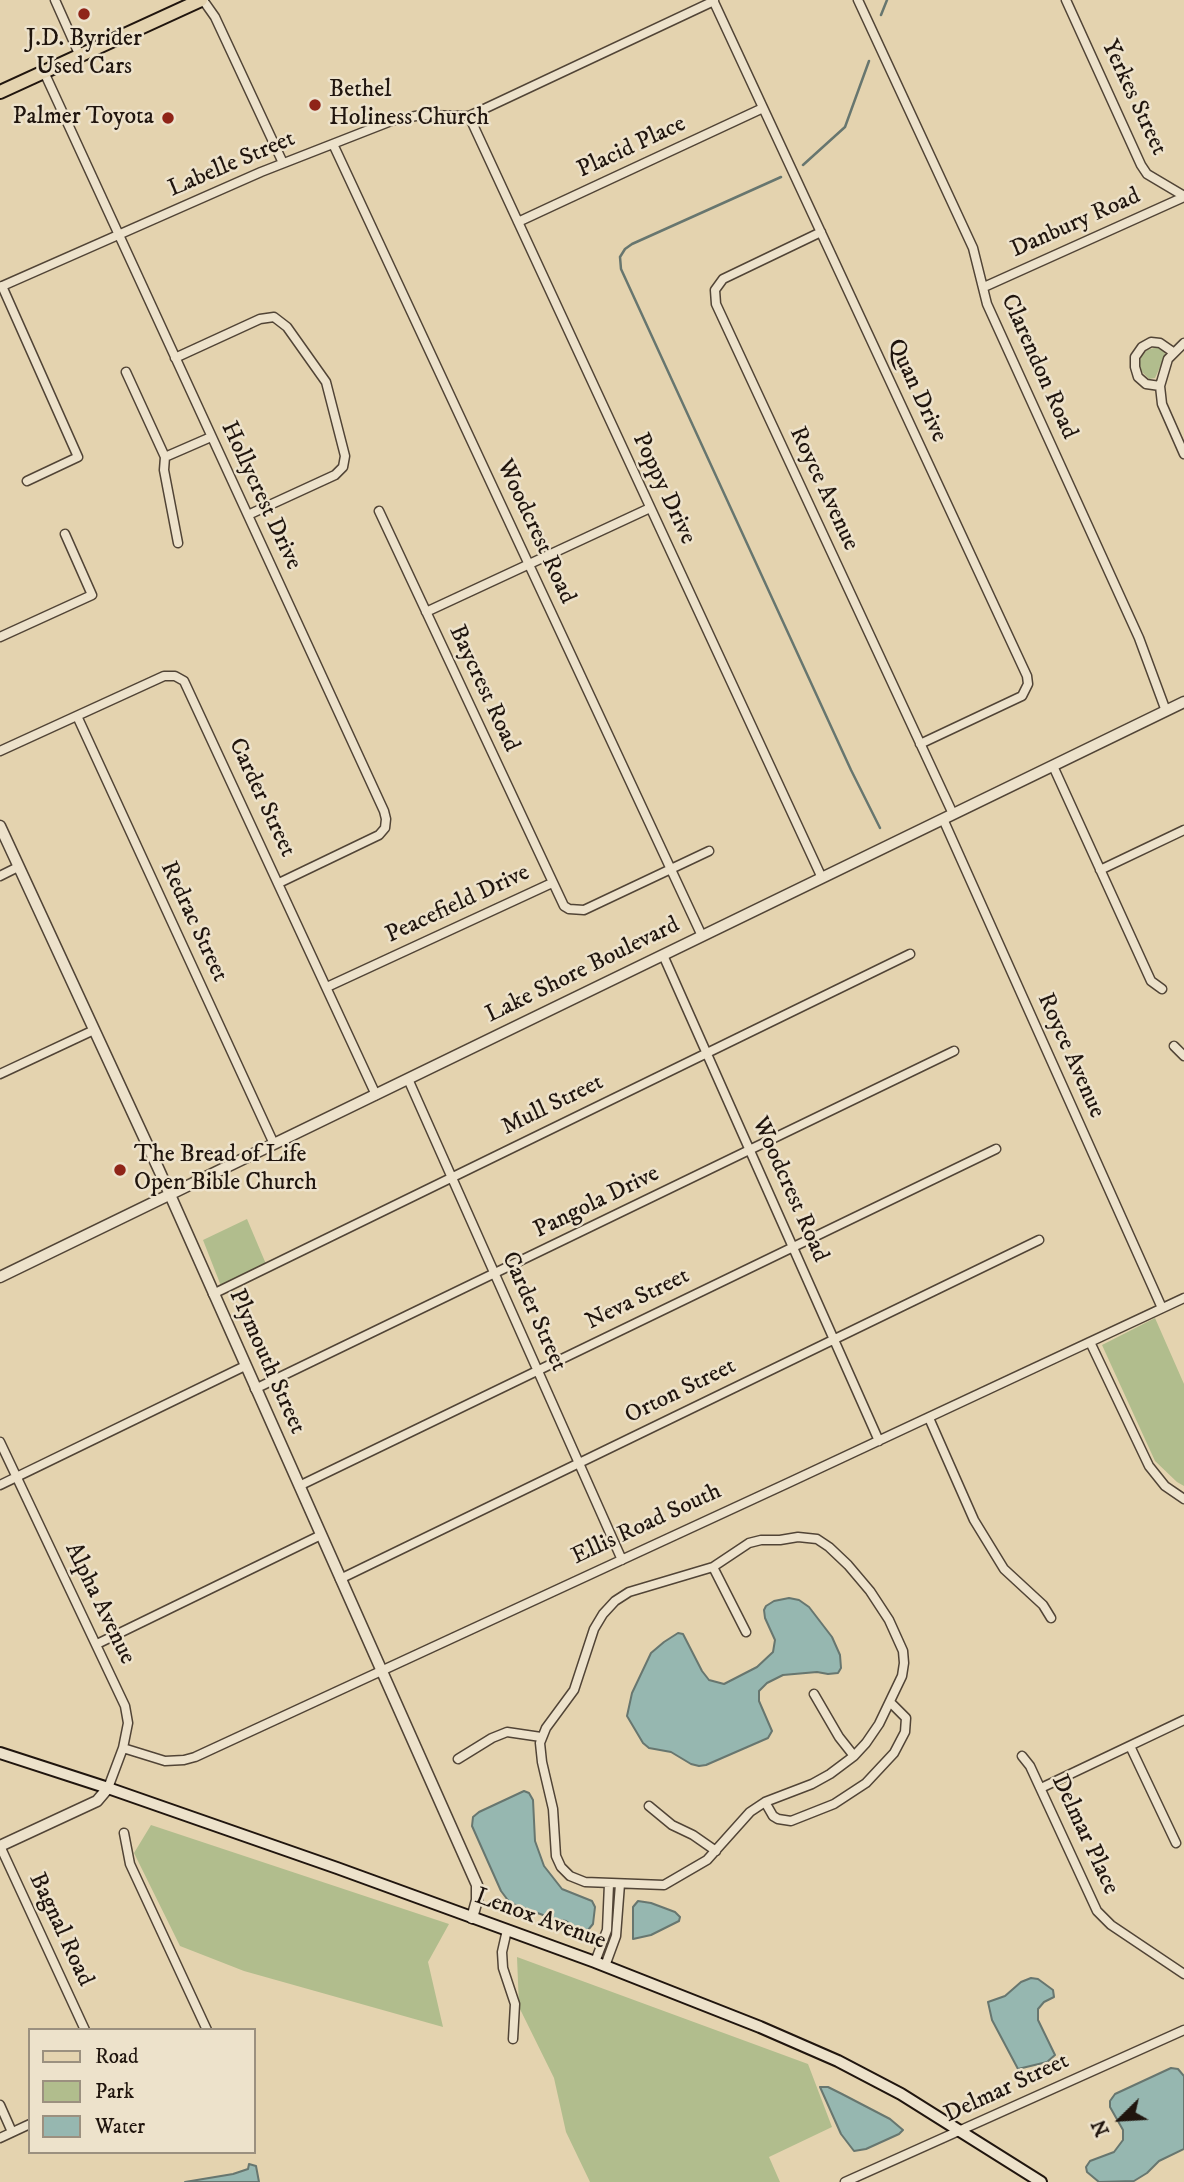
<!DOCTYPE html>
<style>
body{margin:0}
#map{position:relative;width:1184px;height:2182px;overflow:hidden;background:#e4d3af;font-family:"IM FELL DW Pica",serif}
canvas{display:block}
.legend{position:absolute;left:28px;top:2028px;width:228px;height:126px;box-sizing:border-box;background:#ede2cb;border:2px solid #9b907f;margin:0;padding:9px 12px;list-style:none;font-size:21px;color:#20150e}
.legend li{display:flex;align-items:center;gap:14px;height:35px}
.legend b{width:35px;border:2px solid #9b907f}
.north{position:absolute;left:1086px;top:2084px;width:70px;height:70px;-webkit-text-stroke:5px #ede2cb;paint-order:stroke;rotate:246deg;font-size:19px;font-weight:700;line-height:28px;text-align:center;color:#20150e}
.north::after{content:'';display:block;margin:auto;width:24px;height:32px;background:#20150e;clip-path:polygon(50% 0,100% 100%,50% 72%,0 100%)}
</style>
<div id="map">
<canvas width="1184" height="2182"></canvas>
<ul class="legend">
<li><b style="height:9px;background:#e4d3af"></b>Road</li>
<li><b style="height:19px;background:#b1bd8d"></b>Park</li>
<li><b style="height:19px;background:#96b7b0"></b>Water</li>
</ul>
<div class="north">N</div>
</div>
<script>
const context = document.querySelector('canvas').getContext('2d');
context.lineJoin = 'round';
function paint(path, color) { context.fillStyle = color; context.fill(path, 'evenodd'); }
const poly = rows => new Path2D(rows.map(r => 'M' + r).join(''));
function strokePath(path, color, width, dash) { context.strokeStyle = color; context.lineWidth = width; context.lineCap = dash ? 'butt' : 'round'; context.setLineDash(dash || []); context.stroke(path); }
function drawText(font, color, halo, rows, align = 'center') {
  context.font = font + ' "IM FELL DW Pica",serif'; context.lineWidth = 5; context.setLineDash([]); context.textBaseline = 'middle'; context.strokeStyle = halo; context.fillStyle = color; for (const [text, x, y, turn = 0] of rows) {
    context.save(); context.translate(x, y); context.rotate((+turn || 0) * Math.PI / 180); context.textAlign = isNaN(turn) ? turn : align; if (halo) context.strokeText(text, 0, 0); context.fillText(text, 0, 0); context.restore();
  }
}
const green = poly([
 [1154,348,1161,348,1165,352,1165,356,1155,378,1149,379,1141,371,1139,365,1141,357,1147,350],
 [247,1219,266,1264,221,1286,203,1240],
 [1155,1318,1184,1384,1184,1486,1177,1482,1155,1461,1102,1345],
 [151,1825,449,1924,428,1962,443,2027,244,1971,180,1946,134,1853],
 [517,1957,808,2064,832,2127,769,2157,780,2182,590,2182,566,2132,554,2078,519,2007]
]);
const water = poly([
 [789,1598,799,1600,809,1607,832,1637,840,1655,841,1668,838,1673,828,1674,817,1672,783,1675,767,1683,759,1691,759,1701,772,1731,768,1738,706,1765,699,1766,691,1764,671,1752,649,1748,643,1743,627,1716,632,1693,651,1653,664,1642,678,1633,683,1634,702,1671,709,1680,724,1684,757,1667,773,1652,775,1640,765,1618,764,1610,766,1606,774,1601,789,1598],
 [524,1791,529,1793,533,1800,535,1841,544,1866,562,1889,592,1901,595,1907,593,1924,588,1930,581,1931,566,1921,554,1919,510,1903,501,1891,472,1826,473,1817,479,1812,524,1791],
 [638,1901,651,1903,675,1912,680,1917,679,1921,651,1935,633,1939,633,1907,638,1901],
 [1031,1978,1038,1979,1053,1990,1054,1997,1044,2002,1038,2009,1038,2020,1055,2055,1047,2062,1018,2069,992,2020,988,2002,1005,1996,1021,1982,1031,1978],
 [1171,2068,1178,2069,1184,2076,1184,2149,1159,2161,1147,2173,1134,2181,1099,2182,1087,2172,1086,2167,1090,2161,1114,2152,1123,2140,1123,2130,1110,2107,1110,2101,1115,2094,1171,2068],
 [820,2087,828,2087,842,2094,890,2119,903,2130,899,2134,866,2149,854,2151,841,2134,820,2087],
 [249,2164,256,2166,259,2182,185,2182,233,2174,248,2169,249,2164]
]);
const stream = poly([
 [881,15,887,0],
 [803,165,845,127,869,61],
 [781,177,632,244,625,249,620,257,621,269,851,770,880,828]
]);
const minor = poly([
 [55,0,80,56],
 [203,0,215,17,283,163],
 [713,0,1027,676,1028,684,1022,696,920,744],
 [858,0,973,248,987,304,1139,638,1166,711],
 [1066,0,1141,165,1147,174,1184,196],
 [44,72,384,811,386,819,385,828,379,835,279,883],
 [469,116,822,878],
 [333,144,702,936],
 [518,222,763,108],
 [821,232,723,279,715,290,716,304,953,814],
 [2,286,78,457,27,481],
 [0,287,261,172,394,120,421,115,469,116,714,1],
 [984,287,1184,197],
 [1184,343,1168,359,1160,386,1162,404,1184,454],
 [175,358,260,319,274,317,287,327,326,382,345,456,343,467,335,475,248,515],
 [126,372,165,457],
 [1160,386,1146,384,1138,377,1135,367,1135,357,1142,347,1151,342,1160,343,1173,352],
 [165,457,164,470,178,543],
 [165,457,211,437],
 [379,511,564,906,569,909,584,910,709,851],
 [426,612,650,508],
 [0,637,92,595,65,534],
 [77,716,274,1144],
 [0,751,164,676,175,676,184,681,376,1095],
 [1053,766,1151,981,1162,989],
 [943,819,1162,1308],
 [1100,870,1184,830],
 [0,876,18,867],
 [663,955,879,1441],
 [327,987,552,883],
 [1174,1046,1184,1056],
 [0,1074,94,1030],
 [408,1079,622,1560],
 [213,1294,910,954],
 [1090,1342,1149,1466,1165,1486,1184,1499],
 [255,1389,954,1051],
 [929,1418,974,1520,1004,1569,1043,1605,1051,1618],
 [0,1442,125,1706,128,1723,123,1748,108,1788],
 [0,1485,245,1366],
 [299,1486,996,1149],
 [798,1537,817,1539,829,1547,848,1565,870,1591,889,1620,903,1651,904,1663,902,1676,879,1724,866,1743,854,1756,830,1774,812,1784,765,1802,750,1812,707,1860,664,1885,585,1882,570,1876,561,1867,556,1856,553,1809,542,1762,540,1743,546,1728,574,1690,594,1629,603,1614,615,1601,629,1592,713,1567,749,1543,761,1540,780,1540,798,1537],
 [713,1567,746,1632],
 [340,1579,1039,1240],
 [97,1644,321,1535],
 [814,1694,839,1737,854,1756],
 [1130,1746,1176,1843],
 [123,1748,165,1761,184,1760,195,1757,788,1483,1184,1298],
 [1022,1756,1030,1766,1097,1911,1111,1925,1184,1974],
 [458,1759,492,1738,507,1732,541,1737],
 [1041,1788,1184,1720],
 [765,1802,773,1816,778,1819,791,1821,834,1804,866,1783,894,1753,905,1732,906,1718,890,1702],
 [649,1806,672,1825,693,1835,716,1851],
 [124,1833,130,1864,207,2030],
 [0,1846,85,2030],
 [507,1930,502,1952,503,1968,515,2004,513,2039],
 [595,1962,607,1930,609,1884],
 [605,1966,616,1936,620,1884],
 [0,2105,12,2132],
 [0,2138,30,2124],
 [845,2182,1184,2030]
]);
const tertiary = poly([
 [0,826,159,1170,477,1885,477,1900,472,1918],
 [0,1277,1184,702],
 [0,1846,97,1801,108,1788]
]);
const secondary = poly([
 [0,1753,108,1788,337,1868,595,1962,760,2027,838,2061,901,2094,1041,2182]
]);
const primary = poly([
 [0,92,201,0]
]);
const markers = [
 [84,14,7,"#8f2418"],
 [315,105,7,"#8f2418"],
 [168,118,7,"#8f2418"],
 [120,1170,7,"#8f2418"]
];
const poiNames = [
 ["J.D. Byrider",84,40,"center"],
 ["Used Cars",84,68,"center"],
 ["Bethel",329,91],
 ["Holiness Church",329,119],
 ["Palmer Toyota",154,118,"right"],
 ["The Bread of Life",134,1156],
 ["Open Bible Church",134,1184]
];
const streetNames = [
 ["Yerkes Street",1133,98,65],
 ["Placid Place",632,148,-25],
 ["Labelle Street",232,165,-23],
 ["Danbury Road",1076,224,-24],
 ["Clarendon Road",1038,367,66],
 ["Quan Drive",916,391,65],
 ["Poppy Drive",663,489,65],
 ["Royce Avenue",823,489,65],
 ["Hollycrest Drive",260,496,65],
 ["Woodcrest Road",535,532,65],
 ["Baycrest Road",483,689,65],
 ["Carder Street",261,798,65],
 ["Peacefield Drive",458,905,-25],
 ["Redrac Street",193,922,65],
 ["Lake Shore Boulevard",583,971,-26],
 ["Royce Avenue",1070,1056,66],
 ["Mull Street",553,1106,-26],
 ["Woodcrest Road",789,1190,66],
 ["Pangola Drive",597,1203,-26],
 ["Neva Street",638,1300,-26],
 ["Carder Street",533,1312,66],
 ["Plymouth Street",266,1362,66],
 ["Orton Street",681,1392,-26],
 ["Ellis Road South",647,1525,-25],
 ["Alpha Avenue",99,1604,64],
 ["Delmar Place",1084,1835,65],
 ["Lenox Avenue",540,1920,20],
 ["Bagnal Road",60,1930,65],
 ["Delmar Street",1007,2089,-25]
];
paint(green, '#b1bd8d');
paint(water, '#96b7b0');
strokePath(water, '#67766f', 2);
strokePath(stream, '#67766f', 2.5);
strokePath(minor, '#514436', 11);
strokePath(tertiary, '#514436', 13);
strokePath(secondary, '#20150e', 14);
strokePath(primary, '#20150e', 16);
strokePath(minor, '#ede2cb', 8);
strokePath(tertiary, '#ede2cb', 10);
strokePath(secondary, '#ede2cb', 10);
strokePath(primary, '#e4d3af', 12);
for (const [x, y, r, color] of markers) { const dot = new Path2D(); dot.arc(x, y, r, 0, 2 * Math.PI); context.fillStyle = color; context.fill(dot); strokePath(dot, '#ede2cb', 2.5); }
drawText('24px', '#20150e', '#ede2cb', poiNames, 'left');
drawText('24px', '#20150e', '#ede2cb', streetNames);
</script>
